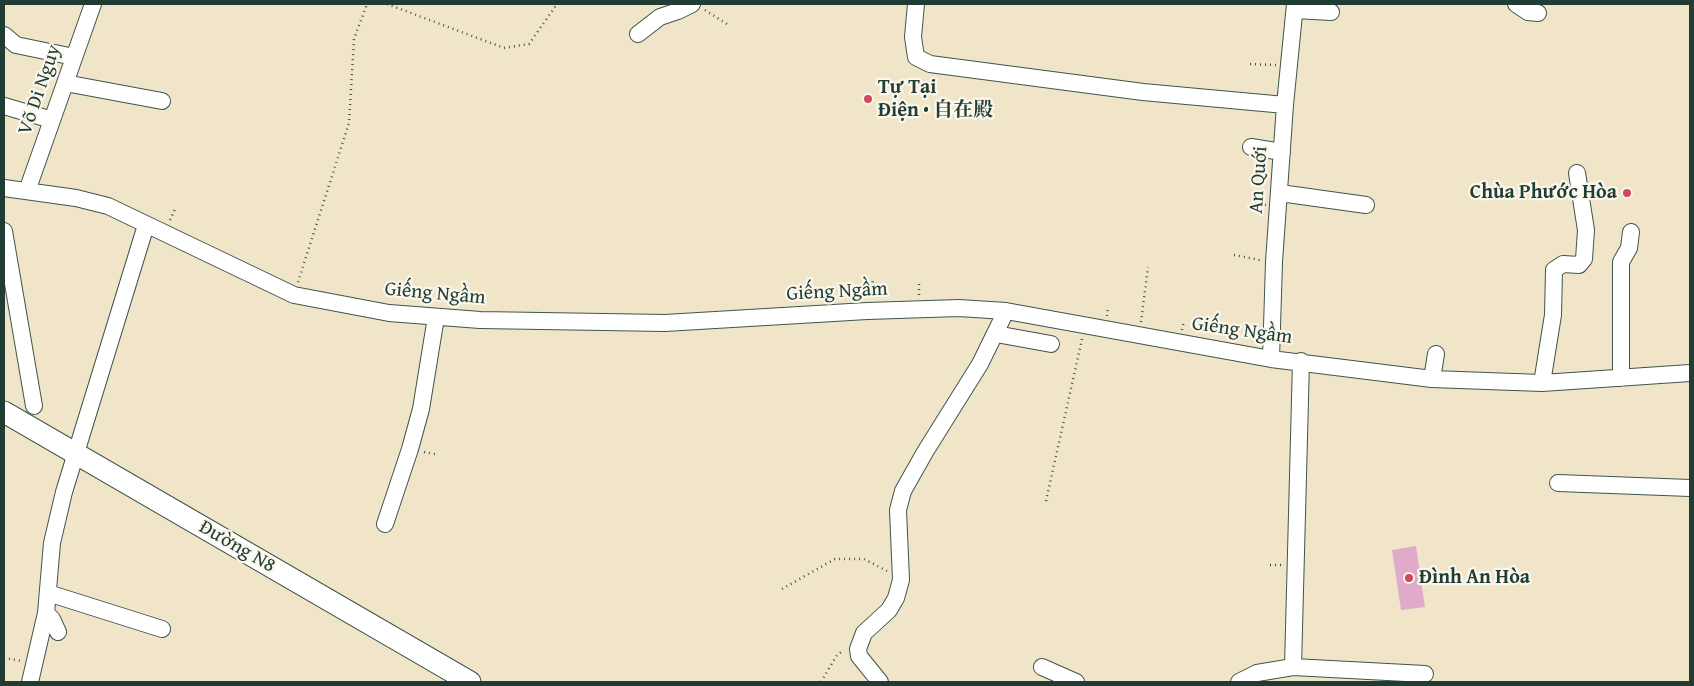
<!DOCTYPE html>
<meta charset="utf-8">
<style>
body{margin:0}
#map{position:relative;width:1694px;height:686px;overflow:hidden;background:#f1e5c9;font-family:"Gentium Book Plus",serif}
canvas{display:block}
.frame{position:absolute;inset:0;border:5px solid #1f3d34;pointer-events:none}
</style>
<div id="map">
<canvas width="1694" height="686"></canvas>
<div class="frame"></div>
</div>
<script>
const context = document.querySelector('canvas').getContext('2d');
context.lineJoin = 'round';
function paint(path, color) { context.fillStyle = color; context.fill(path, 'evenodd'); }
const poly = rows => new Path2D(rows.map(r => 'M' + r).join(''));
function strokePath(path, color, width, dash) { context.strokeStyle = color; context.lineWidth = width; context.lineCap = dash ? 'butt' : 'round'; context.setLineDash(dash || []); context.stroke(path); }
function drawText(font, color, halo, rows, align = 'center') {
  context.font = font + ' "Gentium Book Plus","Noto Serif SC",serif'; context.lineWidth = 4.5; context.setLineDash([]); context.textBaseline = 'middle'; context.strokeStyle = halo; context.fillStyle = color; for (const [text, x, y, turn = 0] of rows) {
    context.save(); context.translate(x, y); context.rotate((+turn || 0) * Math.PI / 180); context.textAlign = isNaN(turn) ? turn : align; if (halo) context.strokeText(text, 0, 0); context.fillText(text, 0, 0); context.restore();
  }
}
const building = poly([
 [1416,546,1425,607,1401,610,1392,550]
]);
const path = poly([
 [387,4,504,48,529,44,557,4],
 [705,10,727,24],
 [1250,64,1276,65],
 [1255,203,1266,205],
 [170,220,176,207],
 [1234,255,1260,260],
 [298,282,349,123,354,39,367,4],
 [800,287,801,301],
 [919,295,919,280],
 [870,297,873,280],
 [1107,316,1108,306],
 [1141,322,1148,267],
 [1182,330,1184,321],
 [424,452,435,454],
 [1046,501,1082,339],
 [1270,565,1281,565],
 [782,589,835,559,864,559,887,571],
 [4,658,22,661],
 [821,682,837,655,844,650]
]);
const minor = poly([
 [916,4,913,37,916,57,930,64,1143,92,1285,105],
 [1516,4,1528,12,1538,13],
 [1295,10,1331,12],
 [638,34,660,17,678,11,692,4],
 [4,35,16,45,74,57],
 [65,83,162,101],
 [4,106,52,120],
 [1251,147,1282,152],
 [4,188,76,198,108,206,294,295,389,313,480,320,665,323,867,311,959,308,1006,311,1271,359,1432,379,1542,383,1690,373],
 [27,191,93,4],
 [1280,193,1366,205],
 [4,231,34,406],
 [996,334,1051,344],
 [1271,359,1274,262,1285,105,1295,4],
 [1301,361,1293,667,1425,674],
 [1621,378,1621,262,1629,248,1631,232],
 [1432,379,1436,354],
 [1542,383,1553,315,1554,270,1563,264,1579,265,1584,259,1586,230,1577,173],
 [1558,483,1690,488],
 [385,524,410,449,421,409,436,317],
 [48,593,162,629],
 [46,613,52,619,58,632],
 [1042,667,1076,682],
 [30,682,46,613,52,543,64,492,146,225],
 [880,682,859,656,858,649,864,633,889,610,896,598,901,580,898,510,903,491,925,452,980,364,1006,311],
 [1239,682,1257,673,1293,667]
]);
const major = poly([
 [4,412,470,682]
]);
const markers = [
 [868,99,5,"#d1495b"],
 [1627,193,5,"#d1495b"],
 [1409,578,5,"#d1495b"]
];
const poiNames = [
 ["Tự Tại",878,88],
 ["Điện • 自在殿",878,111],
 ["Chùa Phước Hòa",1617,193,"right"],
 ["Đình An Hòa",1419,578]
];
const streetNames = [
 ["Võ Di Nguy",40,90,-71],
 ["An Quới",1259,180,-86],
 ["Giếng Ngầm",837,292,-3],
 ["Giếng Ngầm",435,294,5],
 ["Giếng Ngầm",1242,331,8],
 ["Đường N8",237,547,30]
];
paint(building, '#e1aacb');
strokePath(minor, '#3e564a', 18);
strokePath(major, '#3e564a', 23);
strokePath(path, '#3e564a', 2.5, [1, 4]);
strokePath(minor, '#fff', 16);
strokePath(major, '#fff', 21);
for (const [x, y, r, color] of markers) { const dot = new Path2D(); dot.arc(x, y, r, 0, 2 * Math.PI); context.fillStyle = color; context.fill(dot); strokePath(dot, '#fbf7ec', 2); }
drawText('bold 20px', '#1f3d34', '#fbf7ec', poiNames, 'left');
drawText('20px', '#1f3d34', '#fbf7ec', streetNames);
</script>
